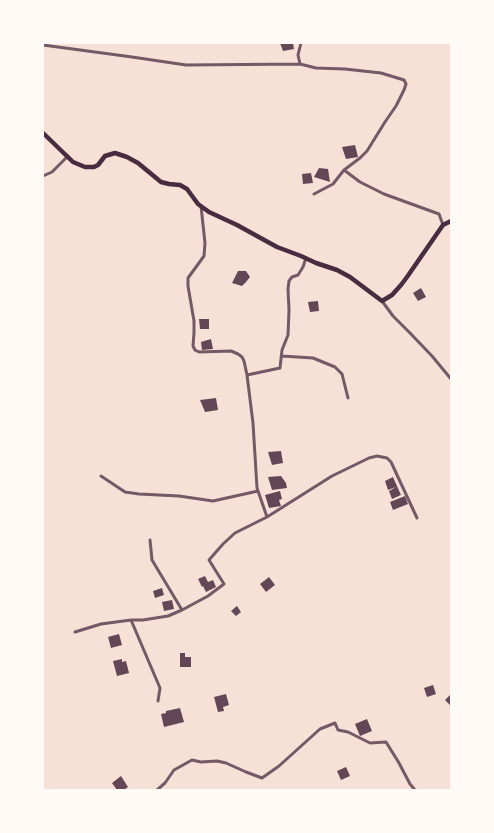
<!DOCTYPE html>
<style>
body{margin:0}
#map{position:relative;width:494px;height:833px;overflow:hidden;background:#f7e1d7;font-family:"Roboto Condensed",sans-serif}
canvas{display:block}
.frame{position:absolute;inset:0;border:44px solid #fffaf5;pointer-events:none}
</style>
<div id="map">
<canvas width="494" height="833"></canvas>
<div class="frame"></div>
</div>
<script>
const context = document.querySelector('canvas').getContext('2d');
context.lineJoin = 'round';
function paint(path, color) { context.fillStyle = color; context.fill(path, 'evenodd'); }
const poly = rows => new Path2D(rows.map(r => 'M' + r).join(''));
function strokePath(path, color, width, dash) { context.strokeStyle = color; context.lineWidth = width; context.lineCap = dash ? 'butt' : 'round'; context.setLineDash(dash || []); context.stroke(path); }
const building = poly([
 [280,43,293,43,294,49,283,51],
 [355,145,358,157,346,159,342,147],
 [319,168,328,169,330,182,314,177],
 [311,173,313,183,303,184,302,174],
 [238,271,246,271,250,277,246,282,242,286,232,283],
 [421,288,426,297,418,301,413,293],
 [318,301,319,311,310,312,308,302],
 [199,319,209,319,209,329,200,329],
 [211,339,213,349,202,350,201,342],
 [216,398,218,410,205,412,200,400],
 [281,451,283,463,272,465,268,452],
 [281,476,286,483,287,488,272,490,268,477],
 [393,477,401,495,392,499,389,491,396,487,388,490,385,481],
 [280,491,282,499,279,500,281,506,269,508,265,495],
 [405,496,408,504,393,510,390,502],
 [205,576,208,582,213,580,216,587,206,592,203,586,202,587,198,579],
 [269,577,275,585,266,592,260,584],
 [162,588,164,595,155,598,153,591],
 [172,600,174,609,164,611,162,602],
 [237,606,241,612,236,616,231,611],
 [119,634,122,645,111,648,108,637],
 [180,653,185,653,185,657,191,657,191,667,180,667],
 [122,659,122,662,126,661,129,673,117,676,113,661],
 [433,685,436,694,427,697,424,688],
 [226,694,229,705,223,707,224,711,218,712,214,697],
 [451,694,451,706,445,700],
 [180,708,184,722,164,727,161,714,166,713,166,711],
 [367,719,372,731,360,736,355,724],
 [346,767,350,776,341,780,337,771],
 [121,776,128,787,124,790,117,790,112,783]
]);
const minor = poly([
 [43,45,132,57,186,65,300,64,316,68,345,69,381,73,404,80,406,84,404,90,396,106,385,122,367,151,360,158,344,170],
 [300,64,298,55,301,43],
 [43,176,52,172,68,156],
 [314,194,333,184,344,170,360,182,384,194,439,214,443,225],
 [201,206,205,243,204,256,188,278,188,286,194,321,194,333,193,346,195,350,199,352,231,351,238,354,242,357,244,361,247,375],
 [382,301,393,316,410,333,432,356,451,379],
 [282,356,313,358,335,367,342,374,348,398],
 [101,476,125,492,139,494,179,496,213,501,258,491],
 [267,517,332,476,369,458,377,456,387,458,391,462,417,518],
 [150,540,152,560,182,610],
 [131,620,160,688,158,701],
 [75,632,101,624,131,620,143,620,168,616,182,610,208,596,224,584,209,560,223,544,235,533,267,517,257,488,253,423,247,375,280,368,282,350,288,335,289,310,288,289,289,281,292,277,298,275,303,267,306,258],
 [157,790,165,783,174,770,192,760,201,762,217,761,226,763,246,772,262,778,279,766,320,729,335,723,338,730,348,732,370,743,386,742,399,763,410,784,415,790]
]);
const secondary = poly([
 [43,133,73,162,85,167,94,167,98,165,105,156,115,153,127,157,138,163,161,182,169,184,180,185,187,189,198,204,209,212,237,225,277,247,301,256,316,263,337,270,350,277,382,301,392,295,401,285,407,277,443,225,451,221]
]);
paint(building, '#644757');
strokePath(minor, '#755966', 3);
strokePath(secondary, '#4a2c40', 4.5);
</script>
